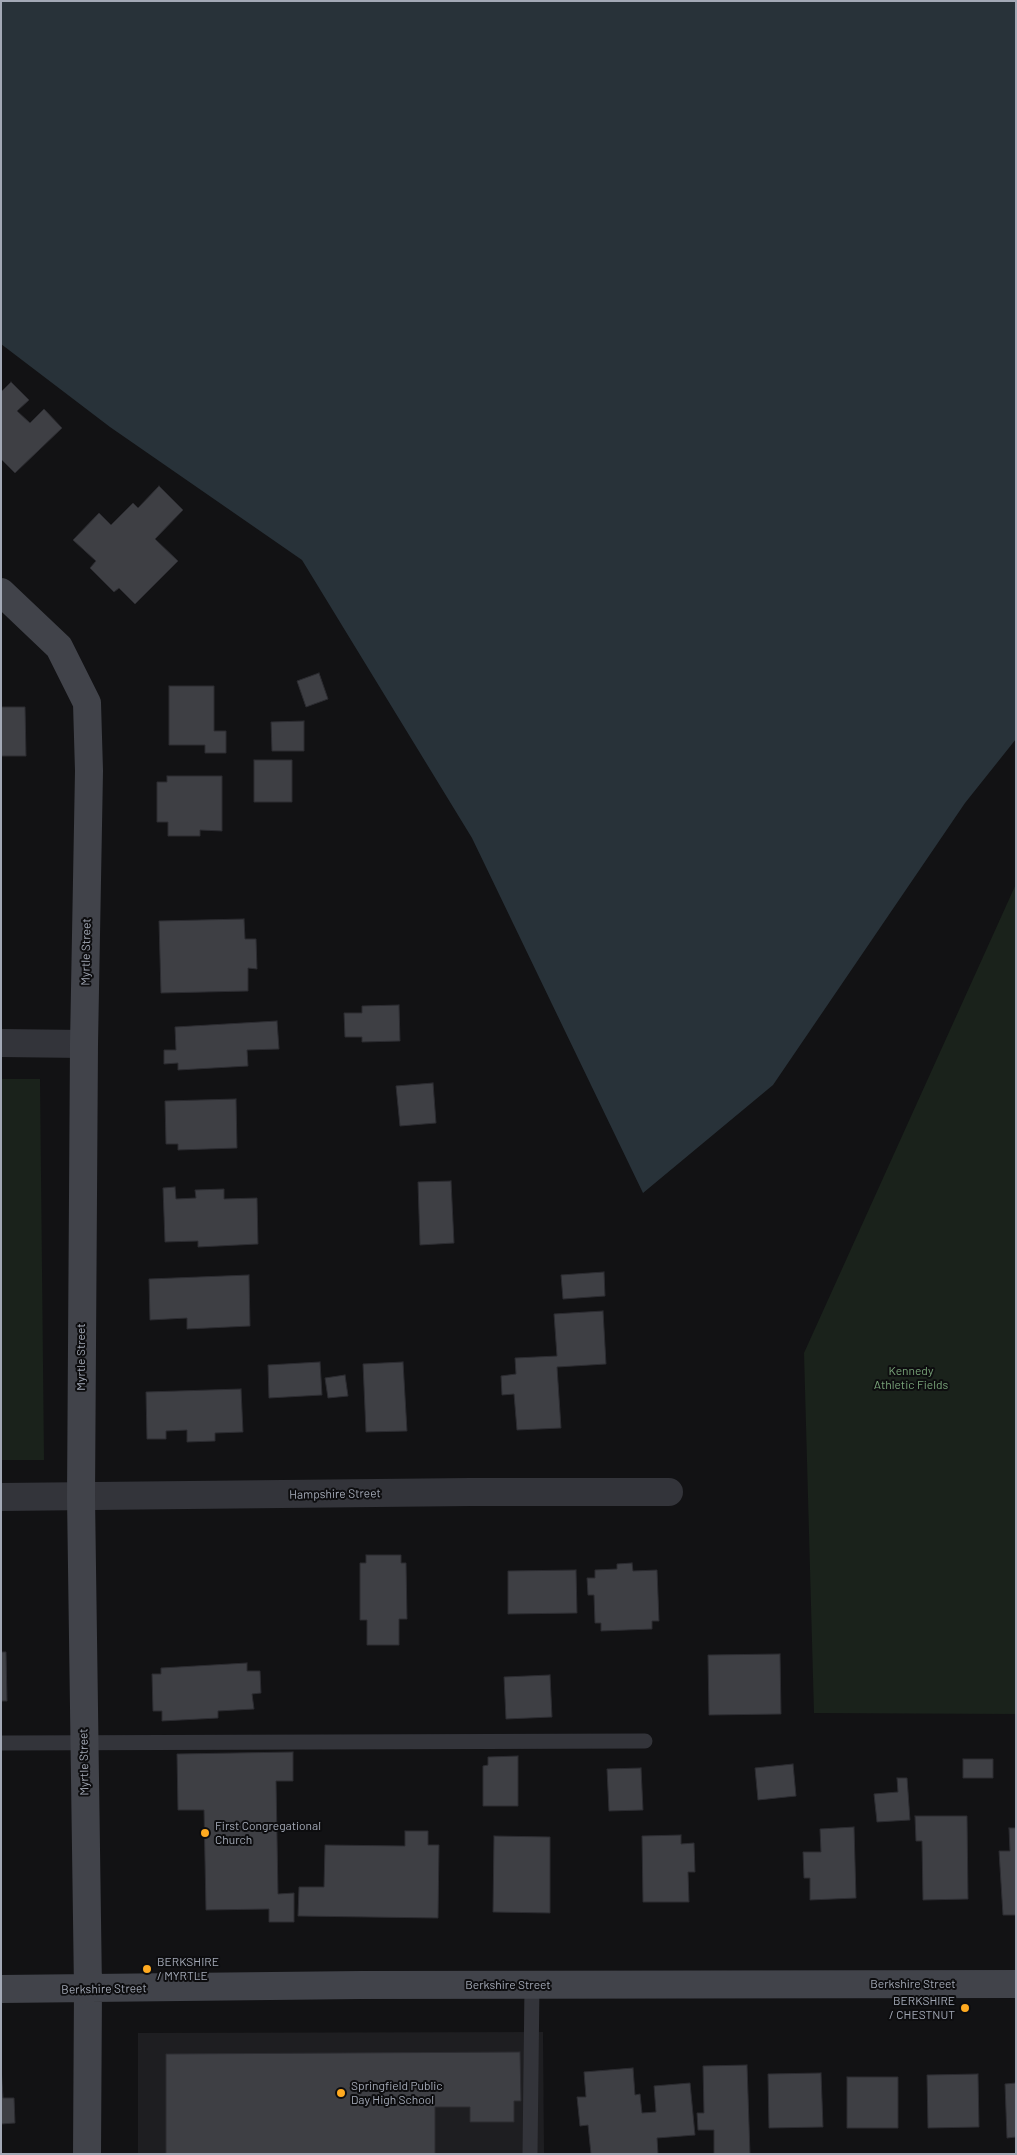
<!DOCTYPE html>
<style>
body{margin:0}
#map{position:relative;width:1017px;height:2155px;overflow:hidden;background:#121214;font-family:Barlow,sans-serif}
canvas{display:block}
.frame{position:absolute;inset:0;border:2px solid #a3a9b6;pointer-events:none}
</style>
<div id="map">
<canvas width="1017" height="2155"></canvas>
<div class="frame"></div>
</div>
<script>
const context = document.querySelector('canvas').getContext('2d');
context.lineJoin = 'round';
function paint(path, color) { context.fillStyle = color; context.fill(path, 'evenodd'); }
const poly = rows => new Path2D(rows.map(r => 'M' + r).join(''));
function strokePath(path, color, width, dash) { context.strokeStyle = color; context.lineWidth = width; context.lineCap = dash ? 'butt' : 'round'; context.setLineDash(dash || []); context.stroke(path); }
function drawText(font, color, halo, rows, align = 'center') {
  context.font = font + ' Barlow,sans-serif'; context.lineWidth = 4; context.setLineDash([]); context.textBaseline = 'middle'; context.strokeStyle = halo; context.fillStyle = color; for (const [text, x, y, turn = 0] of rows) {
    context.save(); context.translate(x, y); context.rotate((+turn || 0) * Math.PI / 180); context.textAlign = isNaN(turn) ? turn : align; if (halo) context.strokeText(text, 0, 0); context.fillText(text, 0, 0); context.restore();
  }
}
const built = poly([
 [543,2032,544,2154,138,2154,138,2033]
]);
const green = poly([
 [1016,884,1016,1714,814,1713,804,1353],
 [1,1079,40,1079,44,1460,1,1460]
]);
const water = poly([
 [1,1,1016,1,1016,739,965,803,773,1085,643,1193,472,838,302,560,110,427,1,344]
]);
const building = poly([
 [11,382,29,400,17,411,30,423,44,409,62,428,15,473,1,459,1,392,11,382],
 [159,486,183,510,155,539,178,561,135,604,119,588,114,592,90,568,96,561,73,540,99,513,111,525,133,503,138,508,159,486],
 [319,673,328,699,306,707,297,681,319,673],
 [169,686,214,686,214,731,226,731,226,753,205,753,205,745,169,745,169,686],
 [1,707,25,707,26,756,1,756,1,707],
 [304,721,304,751,272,751,271,722,304,721],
 [254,760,292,760,292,802,254,802,254,760],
 [167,776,222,776,222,831,200,830,200,836,168,836,168,822,157,822,157,782,167,782,167,776],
 [244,919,245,939,256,939,257,969,248,968,248,991,161,993,159,921,244,919],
 [399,1005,400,1041,362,1042,362,1037,345,1037,344,1013,362,1013,362,1006,399,1005],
 [277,1021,279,1049,247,1050,248,1066,178,1070,178,1063,164,1064,164,1050,176,1050,175,1027,277,1021],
 [433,1083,436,1123,400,1126,396,1086,433,1083],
 [236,1099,237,1148,178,1150,178,1144,166,1144,165,1101,236,1099],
 [451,1181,454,1243,420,1245,418,1182,451,1181],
 [175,1187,176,1199,196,1198,195,1190,224,1189,224,1199,257,1198,258,1244,198,1247,198,1241,165,1242,163,1188,175,1187],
 [604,1272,605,1296,563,1299,561,1275,604,1272],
 [249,1275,250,1326,187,1329,187,1318,150,1320,149,1279,249,1275],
 [603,1311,606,1364,557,1367,561,1428,517,1430,514,1394,502,1395,501,1376,516,1374,515,1358,557,1356,554,1314,603,1311],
 [320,1362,322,1395,269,1398,268,1365,320,1362],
 [403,1362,407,1431,366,1432,363,1364,403,1362],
 [345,1375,348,1396,328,1398,325,1378,345,1375],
 [241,1389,243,1432,215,1433,215,1441,187,1442,187,1430,166,1431,166,1439,147,1439,146,1392,241,1389],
 [366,1555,401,1555,401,1563,406,1563,407,1619,399,1619,399,1645,367,1645,367,1620,360,1620,360,1563,366,1563,366,1555],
 [632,1563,633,1571,657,1570,659,1621,652,1621,652,1629,601,1631,601,1623,595,1623,594,1595,588,1595,587,1578,595,1578,595,1570,617,1569,617,1564,632,1563],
 [576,1570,577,1613,508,1614,508,1571,576,1570],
 [1,1652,6,1652,7,1701,1,1701,1,1652],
 [780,1654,781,1714,709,1715,708,1655,780,1654],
 [247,1663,247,1671,260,1671,261,1693,252,1694,254,1709,218,1711,218,1718,162,1721,162,1711,153,1711,152,1674,161,1674,161,1668,247,1663],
 [550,1675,552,1717,506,1719,504,1677,550,1675],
 [293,1752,293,1781,276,1781,278,1894,294,1893,294,1922,269,1922,269,1909,206,1910,204,1810,178,1810,177,1754,293,1752],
 [518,1756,518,1806,483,1806,483,1766,488,1765,488,1757,518,1756],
 [963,1759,993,1759,993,1778,963,1778,963,1759],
 [793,1764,796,1796,758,1800,755,1768,793,1764],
 [641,1768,643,1810,609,1811,607,1769,641,1768],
 [897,1778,907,1778,910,1820,877,1822,874,1794,898,1792,897,1778],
 [915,1816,967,1816,968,1899,923,1900,922,1841,916,1841,915,1816],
 [854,1827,856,1898,810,1900,810,1878,804,1878,803,1852,821,1852,820,1829,854,1827],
 [1009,1828,1016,1828,1016,1915,1003,1915,999,1851,1010,1851,1009,1828],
 [405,1831,428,1831,428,1845,439,1845,438,1918,298,1916,299,1887,324,1887,325,1845,405,1846,405,1831],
 [681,1835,681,1844,694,1843,695,1872,688,1872,689,1902,643,1902,642,1836,681,1835],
 [494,1836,550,1837,550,1913,493,1912,494,1836],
 [520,2052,521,2101,514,2101,514,2122,470,2122,470,2107,435,2107,435,2154,166,2154,166,2054,520,2052],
 [747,2065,750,2154,714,2154,714,2130,698,2130,697,2113,704,2113,703,2066,747,2065],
 [1,2067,3,2098,14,2098,15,2123,1,2124,1,2067],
 [633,2068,635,2095,640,2094,642,2113,656,2112,654,2086,690,2083,695,2135,657,2138,658,2154,591,2154,588,2125,580,2126,577,2097,586,2097,584,2072,633,2068],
 [821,2073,823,2127,769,2128,768,2074,821,2073],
 [978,2074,979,2127,928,2128,927,2075,978,2074],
 [847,2077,898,2077,898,2128,847,2128,847,2077],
 [1016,2083,1016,2137,1007,2138,1005,2084,1016,2083]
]);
const lane = poly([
 [1,1743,645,1741],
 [530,2154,532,1985]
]);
const street = poly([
 [1,1043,84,1044],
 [1,1497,470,1492,669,1492]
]);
const secondary = poly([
 [1,592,59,647,87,703,89,771,84,1044,81,1497,88,1989,87,2154],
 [1,1989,361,1985,1016,1984]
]);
const markers = [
 [205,1833,5,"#ffaa20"],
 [147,1969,5,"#ffaa20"],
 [965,2008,5,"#ffaa20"],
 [341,2093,5,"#ffaa20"]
];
const streetNames = [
 ["Myrtle Street",86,952,-89],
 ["Myrtle Street",81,1357,-90],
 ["Hampshire Street",335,1494,-1],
 ["Myrtle Street",84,1762,-91],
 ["Berkshire Street",913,1984],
 ["Berkshire Street",508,1985],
 ["Berkshire Street",104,1989,-1]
];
const parkNames = [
 ["Kennedy",911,1371],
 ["Athletic Fields",911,1385]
];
const poiNames = [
 ["First Congregational",215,1826],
 ["Church",215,1840],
 ["BERKSHIRE",157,1962],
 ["/ MYRTLE",157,1976],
 ["BERKSHIRE",955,2001,"right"],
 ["/ CHESTNUT",955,2015,"right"],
 ["Springfield Public",351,2086],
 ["Day High School",351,2100]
];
paint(built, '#1e1e21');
paint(green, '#1a221b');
paint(water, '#283239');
paint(building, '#3e3f44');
strokePath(building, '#2c2c31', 1);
strokePath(lane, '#33343a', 15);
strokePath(street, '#33343a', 28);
strokePath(secondary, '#41434a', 28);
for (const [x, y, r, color] of markers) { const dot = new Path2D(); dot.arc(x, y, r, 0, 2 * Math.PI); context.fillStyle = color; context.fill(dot); strokePath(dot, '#0d0d0f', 2); }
drawText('12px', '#a3a9b6', '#0d0d0f', streetNames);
drawText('12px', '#78a378', '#0d0d0f', parkNames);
drawText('12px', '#a3a9b6', '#0d0d0f', poiNames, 'left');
</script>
